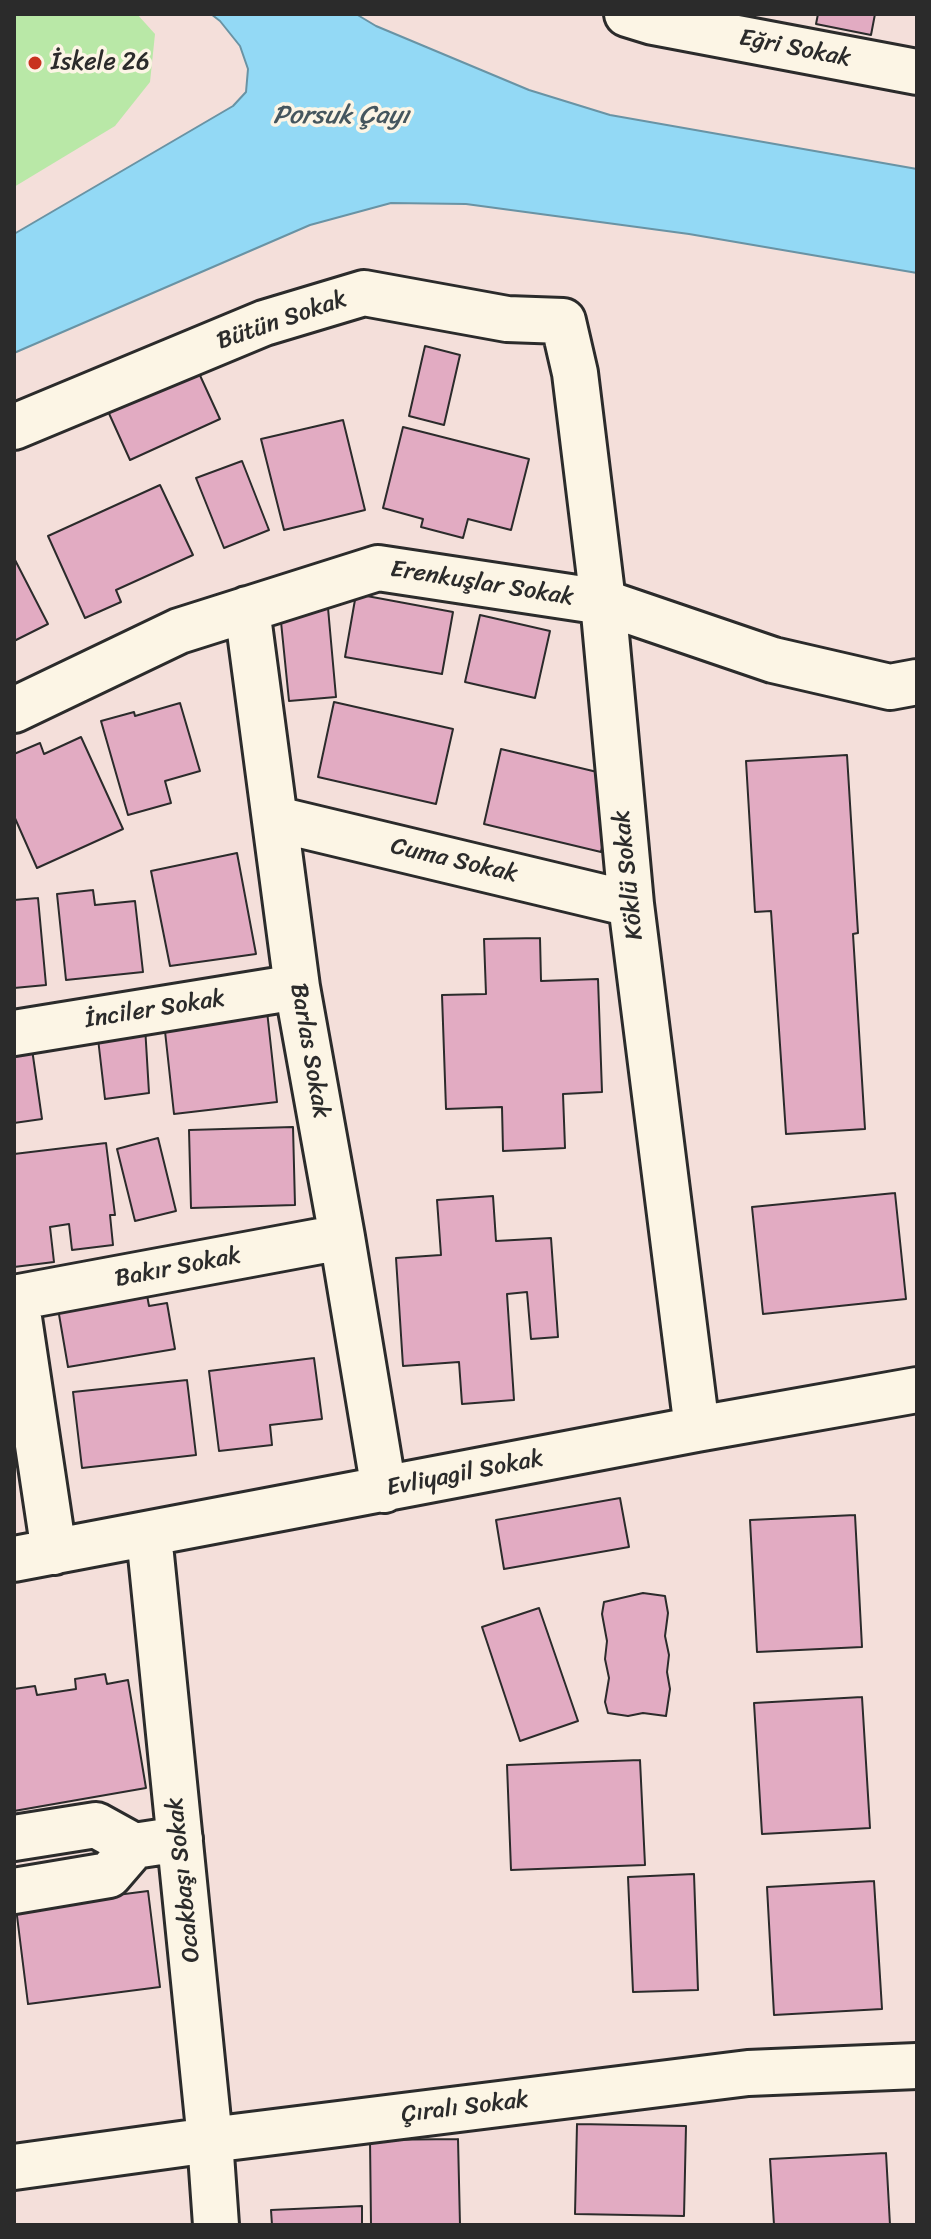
<!DOCTYPE html>
<meta charset="utf-8">
<style>
body{margin:0}
#map{position:relative;width:931px;height:2239px;overflow:hidden;background:#f4dfda;font-family:Sriracha,sans-serif}
canvas{display:block}
.frame{position:absolute;inset:0;border:16px solid #2b2b2b;pointer-events:none}
</style>
<div id="map">
<canvas width="931" height="2239"></canvas>
<div class="frame"></div>
</div>
<script>
const context = document.querySelector('canvas').getContext('2d');
context.lineJoin = 'round';
function paint(path, color) { context.fillStyle = color; context.fill(path, 'evenodd'); }
const poly = rows => new Path2D(rows.map(r => 'M' + r).join(''));
function strokePath(path, color, width, dash) { context.strokeStyle = color; context.lineWidth = width; context.lineCap = dash ? 'butt' : 'round'; context.setLineDash(dash || []); context.stroke(path); }
function drawText(font, color, halo, rows, align = 'center') {
  context.font = font + ' Sriracha,sans-serif'; context.lineWidth = 7; context.setLineDash([]); context.textBaseline = 'middle'; context.strokeStyle = halo; context.fillStyle = color; for (const [text, x, y, turn = 0] of rows) {
    context.save(); context.translate(x, y); context.rotate((+turn || 0) * Math.PI / 180); context.textAlign = isNaN(turn) ? turn : align; if (halo) context.strokeText(text, 0, 0); context.fillText(text, 0, 0); context.restore();
  }
}
const green = poly([
 [14,14,137,14,155,34,150,82,115,126,14,187]
]);
const water = poly([
 [211,14,356,14,376,26,529,90,610,115,917,169,917,273,689,234,466,204,391,203,310,225,14,353,14,234,233,106,246,92,248,69,240,46,220,21,211,14]
]);
const building = poly([
 [818,14,875,14,871,35,816,24,818,14],
 [425,346,460,355,444,425,409,416,425,346],
 [192,358,220,419,130,460,102,398,192,358],
 [343,420,365,510,284,530,261,439,343,420],
 [403,427,529,459,511,530,468,519,463,538,421,527,423,519,383,508,403,427],
 [242,461,269,530,224,548,196,478,242,461],
 [160,485,193,555,116,590,121,602,85,618,48,536,160,485],
 [14,558,48,624,14,641,14,558],
 [356,594,453,612,442,674,345,657,356,594],
 [328,608,336,697,289,701,280,612,328,608],
 [480,615,550,631,535,698,465,682,480,615],
 [334,702,453,729,436,804,318,777,334,702],
 [180,703,200,771,165,781,171,803,128,815,101,721,134,712,135,716,180,703],
 [81,737,123,829,37,868,14,816,14,754,40,743,44,754,81,737],
 [501,749,618,777,601,852,484,824,501,749],
 [847,755,858,933,853,934,865,1129,786,1134,771,911,755,912,746,761,847,755],
 [237,853,256,954,170,966,151,871,237,853],
 [93,890,95,905,135,901,143,972,66,980,57,894,93,890],
 [38,898,46,985,14,988,14,900,38,898],
 [540,938,541,981,598,979,602,1092,563,1094,565,1148,503,1151,502,1107,446,1109,442,995,486,994,484,939,540,938],
 [267,1011,277,1102,174,1114,164,1022,267,1011],
 [145,1026,149,1093,105,1099,97,1030,145,1026],
 [32,1049,42,1119,14,1123,14,1051,32,1049],
 [293,1127,295,1205,191,1208,189,1130,293,1127],
 [158,1138,176,1211,135,1221,117,1149,158,1138],
 [106,1143,115,1215,110,1215,113,1245,72,1250,69,1224,50,1227,54,1262,14,1267,14,1154,106,1143],
 [895,1193,906,1299,763,1314,752,1207,895,1193],
 [493,1196,496,1241,551,1238,558,1337,531,1339,527,1292,507,1294,514,1400,462,1404,459,1362,403,1366,396,1258,441,1255,437,1200,493,1196],
 [145,1284,149,1306,167,1303,175,1349,68,1367,56,1297,145,1284],
 [314,1358,322,1419,270,1425,272,1445,219,1451,209,1371,314,1358],
 [187,1380,196,1455,82,1468,73,1392,187,1380],
 [620,1498,629,1547,504,1569,496,1520,620,1498],
 [855,1515,862,1647,757,1652,750,1520,855,1515],
 [643,1593,665,1596,668,1613,665,1636,669,1655,667,1672,670,1689,666,1716,643,1713,628,1716,608,1713,605,1702,609,1678,605,1659,607,1641,602,1614,604,1602,643,1593],
 [539,1608,578,1721,520,1741,482,1627,539,1608],
 [105,1674,107,1684,128,1680,146,1788,14,1811,14,1689,35,1686,37,1695,76,1689,75,1679,105,1674],
 [862,1697,870,1828,762,1834,754,1703,862,1697],
 [640,1760,645,1865,511,1870,507,1765,640,1760],
 [694,1874,698,1990,633,1992,628,1877,694,1874],
 [874,1881,882,2009,774,2015,767,1887,874,1881],
 [148,1891,160,1987,28,2004,16,1908,148,1891],
 [577,2124,686,2126,684,2216,575,2214,577,2124],
 [458,2139,460,2225,371,2225,370,2140,458,2139],
 [886,2153,890,2225,774,2225,770,2159,886,2153],
 [362,2206,362,2225,272,2225,271,2210,362,2206]
]);
const minor = poly([
 [627,14,653,22,917,72],
 [14,427,264,323,364,293,507,319,563,321,575,373,603,602,631,904,697,1429],
 [247,609,297,987,342,1237,384,1490],
 [14,710,179,631,378,568,603,602,773,660,890,687,917,682],
 [276,819,631,904],
 [14,1033,297,987],
 [14,1298,342,1237],
 [16,1298,54,1552],
 [149,1535,210,2140,216,2225],
 [14,1559,697,1429,917,1390],
 [14,1838,96,1825,134,1846,180,1839],
 [14,1891,109,1875,134,1846],
 [14,2167,210,2140,748,2073,917,2066]
]);
const markers = [
 [35,63,8,"#c8321e"]
];
const streetNames = [
 ["Eğri Sokak",795,49,11],
 ["Bütün Sokak",282,321,-19],
 ["Erenkuşlar Sokak",482,584,9],
 ["Cuma Sokak",454,861,13],
 ["Köklü Sokak",629,875,-96],
 ["İnciler Sokak",155,1010,-9],
 ["Barlas Sokak",309,1051,80],
 ["Bakır Sokak",178,1268,-11],
 ["Evliyagil Sokak",465,1474,-11],
 ["Ocakbaşı Sokak",184,1880,-96],
 ["Çıralı Sokak",465,2108,-7]
];
const poiNames = [
 ["İskele 26",51,63]
];
const waterNames = [
 ["Porsuk Çayı",341,116]
];
paint(green, '#b9e8a7');
paint(water, '#93d9f5');
strokePath(water, '#6993a4', 2);
paint(building, '#e2abc2');
strokePath(building, '#2b2b2b', 2);
strokePath(minor, '#2b2b2b', 50);
strokePath(minor, '#fcf5e5', 44);
for (const [x, y, r, color] of markers) { const dot = new Path2D(); dot.arc(x, y, r, 0, 2 * Math.PI); context.fillStyle = color; context.fill(dot); strokePath(dot, '#fcf5e5', 3); }
drawText('24px', '#2b2b2b', '#fcf5e5', streetNames);
drawText('24px', '#2b2b2b', '#fcf5e5', poiNames, 'left');
drawText('italic 26px', '#45565e', '#fcf5e5', waterNames);
</script>
